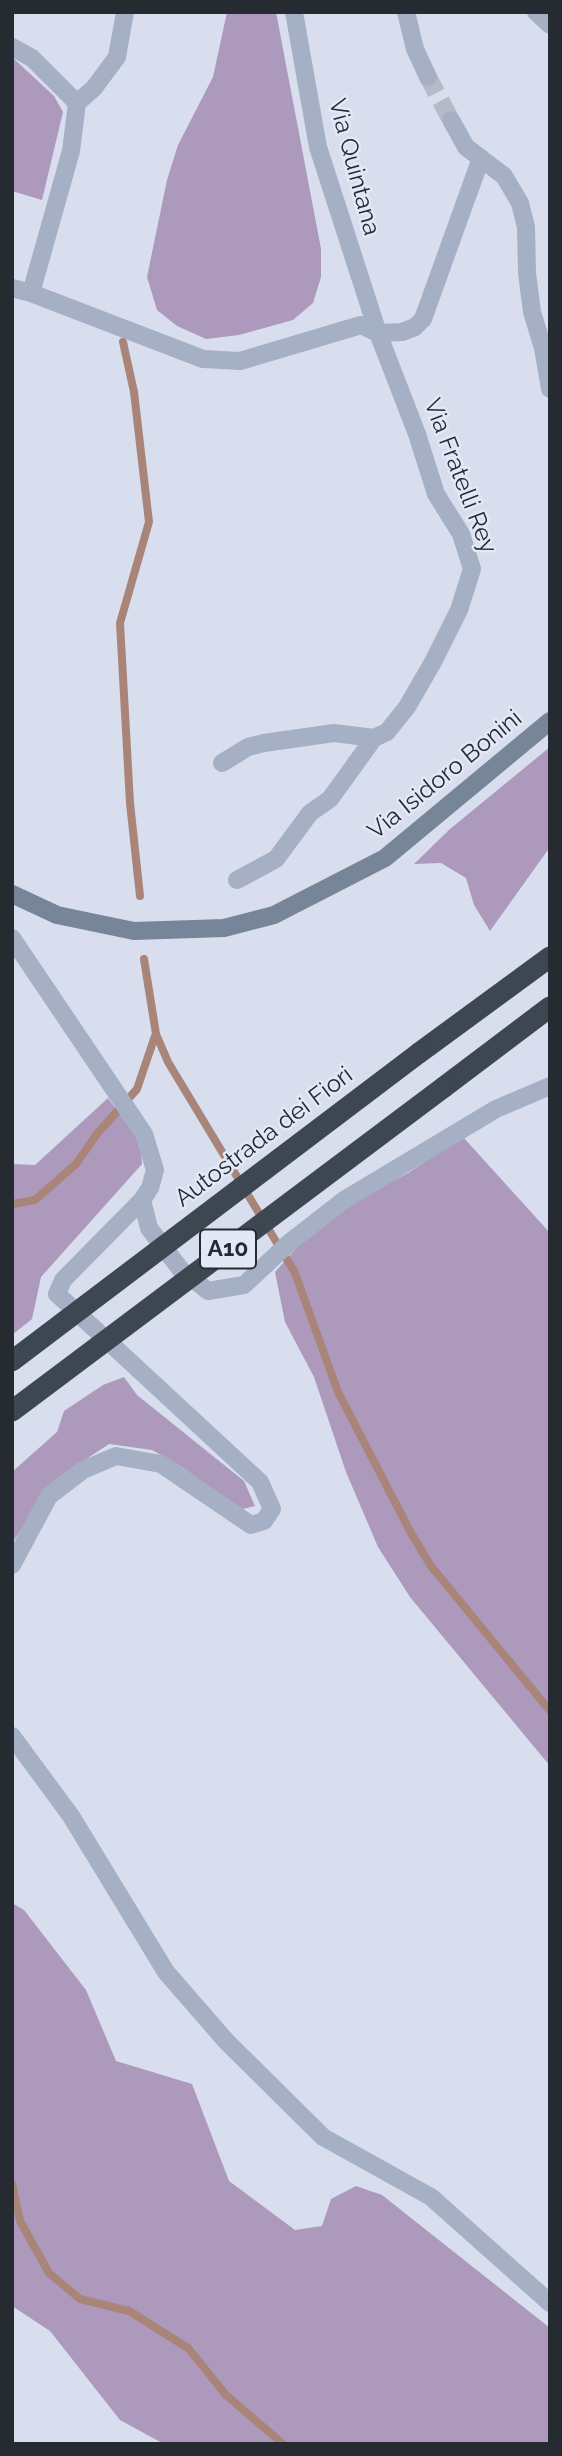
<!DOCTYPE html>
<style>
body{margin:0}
#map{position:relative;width:562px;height:2456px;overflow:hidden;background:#d8deee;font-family:Raleway,sans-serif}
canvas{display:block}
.frame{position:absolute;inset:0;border:14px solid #262b32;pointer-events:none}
</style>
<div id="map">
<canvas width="562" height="2456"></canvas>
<div class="frame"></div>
</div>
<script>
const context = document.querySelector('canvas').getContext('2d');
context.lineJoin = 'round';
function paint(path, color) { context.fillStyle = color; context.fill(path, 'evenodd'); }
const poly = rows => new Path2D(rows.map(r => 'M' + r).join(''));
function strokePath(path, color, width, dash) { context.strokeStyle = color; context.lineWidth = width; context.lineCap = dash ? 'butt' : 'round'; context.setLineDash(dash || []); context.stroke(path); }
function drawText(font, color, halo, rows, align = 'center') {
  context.font = font + ' Raleway,sans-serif'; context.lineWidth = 5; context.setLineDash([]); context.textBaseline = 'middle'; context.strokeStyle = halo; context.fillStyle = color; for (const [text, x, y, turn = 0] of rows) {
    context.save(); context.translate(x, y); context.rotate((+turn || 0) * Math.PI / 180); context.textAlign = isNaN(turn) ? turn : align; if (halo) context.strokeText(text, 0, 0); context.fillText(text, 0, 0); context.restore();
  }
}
const green = poly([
 [227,12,276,12,321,249,321,277,313,303,293,320,239,335,206,339,177,326,157,310,147,277,167,180,178,145,213,77],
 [12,57,54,96,63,112,42,200,12,191],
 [550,747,550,847,490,931,474,905,466,878,441,863,414,864,450,829],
 [108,1098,140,1142,142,1164,41,1277,32,1319,12,1335,12,1164,35,1165],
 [463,1137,550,1233,550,1766,410,1597,378,1547,346,1472,314,1377,285,1322,275,1272,299,1245,365,1195,408,1173],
 [124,1377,137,1395,244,1481,255,1506,243,1509,223,1498,182,1467,152,1450,109,1444,56,1479,12,1543,12,1472,57,1432,64,1411,103,1385],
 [12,1903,24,1910,86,1990,116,2061,192,2084,229,2181,295,2230,322,2226,331,2199,356,2186,382,2195,550,2328,550,2444,164,2444,120,2420,50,2331,12,2306]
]);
const stream = poly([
 [123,342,134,392,149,522,120,623,130,803,140,896],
 [144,959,156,1034,168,1062,295,1273,338,1392,411,1533,431,1566,550,1711],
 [12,1204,35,1200,76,1164,97,1134,137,1089,155,1036],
 [12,2184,20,2221,49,2273,80,2299,129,2311,188,2348,226,2395,283,2444]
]);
const streetTunnel = poly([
 [428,77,451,120]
]);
const street = poly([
 [406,12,415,49,428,77],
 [536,12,550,25],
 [12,47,32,58,77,103],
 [77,103,71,151,31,293,203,359,240,361,361,325,378,333,402,332,415,327,423,319,481,158],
 [77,103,94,88,117,57,125,12],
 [451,120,466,147,504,176,520,203,526,227,527,273,532,312,543,348,550,389],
 [12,288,31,293],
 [222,763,248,747,264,743,334,733,374,738,387,732,407,707,433,662,459,610,472,569,461,534,436,494,417,434,378,333,318,147,294,12],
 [237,880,276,859,310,813,330,799,374,738],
 [12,938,144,1134,155,1170,150,1188,142,1200,63,1280,57,1294,260,1482,272,1509,264,1521,251,1525,161,1464,116,1456,83,1470,49,1496,12,1565],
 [142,1200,149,1228,181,1270,208,1291,244,1285,290,1242,344,1200,496,1109,550,1086],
 [12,1736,71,1816,166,1972,226,2041,323,2137,431,2197,550,2303]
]);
const secondary = poly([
 [12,894,57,915,134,931,224,928,274,915,385,858,550,721]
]);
const highway = poly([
 [419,1053,550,957],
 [444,1087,550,1007]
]);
const highwayBridge = poly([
 [12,1361,419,1053],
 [12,1411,444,1087]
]);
const shields = [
 [228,1249,56]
];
const shieldNames = [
 ["A10",228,1249]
];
const streetNames = [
 ["Via Quintana",354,167,75],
 ["Via Fratelli Rey",460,476,69],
 ["Via Isidoro Bonini",445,775,-39],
 ["Autostrada dei Fiori",264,1137,-37]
];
paint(green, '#ac99bc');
strokePath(stream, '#a98579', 8);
strokePath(streetTunnel, '#b4bac8', 18, [18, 9]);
strokePath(street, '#a5b0c5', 18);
strokePath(secondary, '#778598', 18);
strokePath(highway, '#3d4752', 21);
strokePath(highwayBridge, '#3d4752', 21);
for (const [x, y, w] of shields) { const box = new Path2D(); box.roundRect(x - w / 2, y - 19.5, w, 39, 5); context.fillStyle = '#e3e8f7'; context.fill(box); strokePath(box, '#262b32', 2); }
drawText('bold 23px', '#262b32', null, shieldNames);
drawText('24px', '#262b32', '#e3e8f7', streetNames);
</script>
